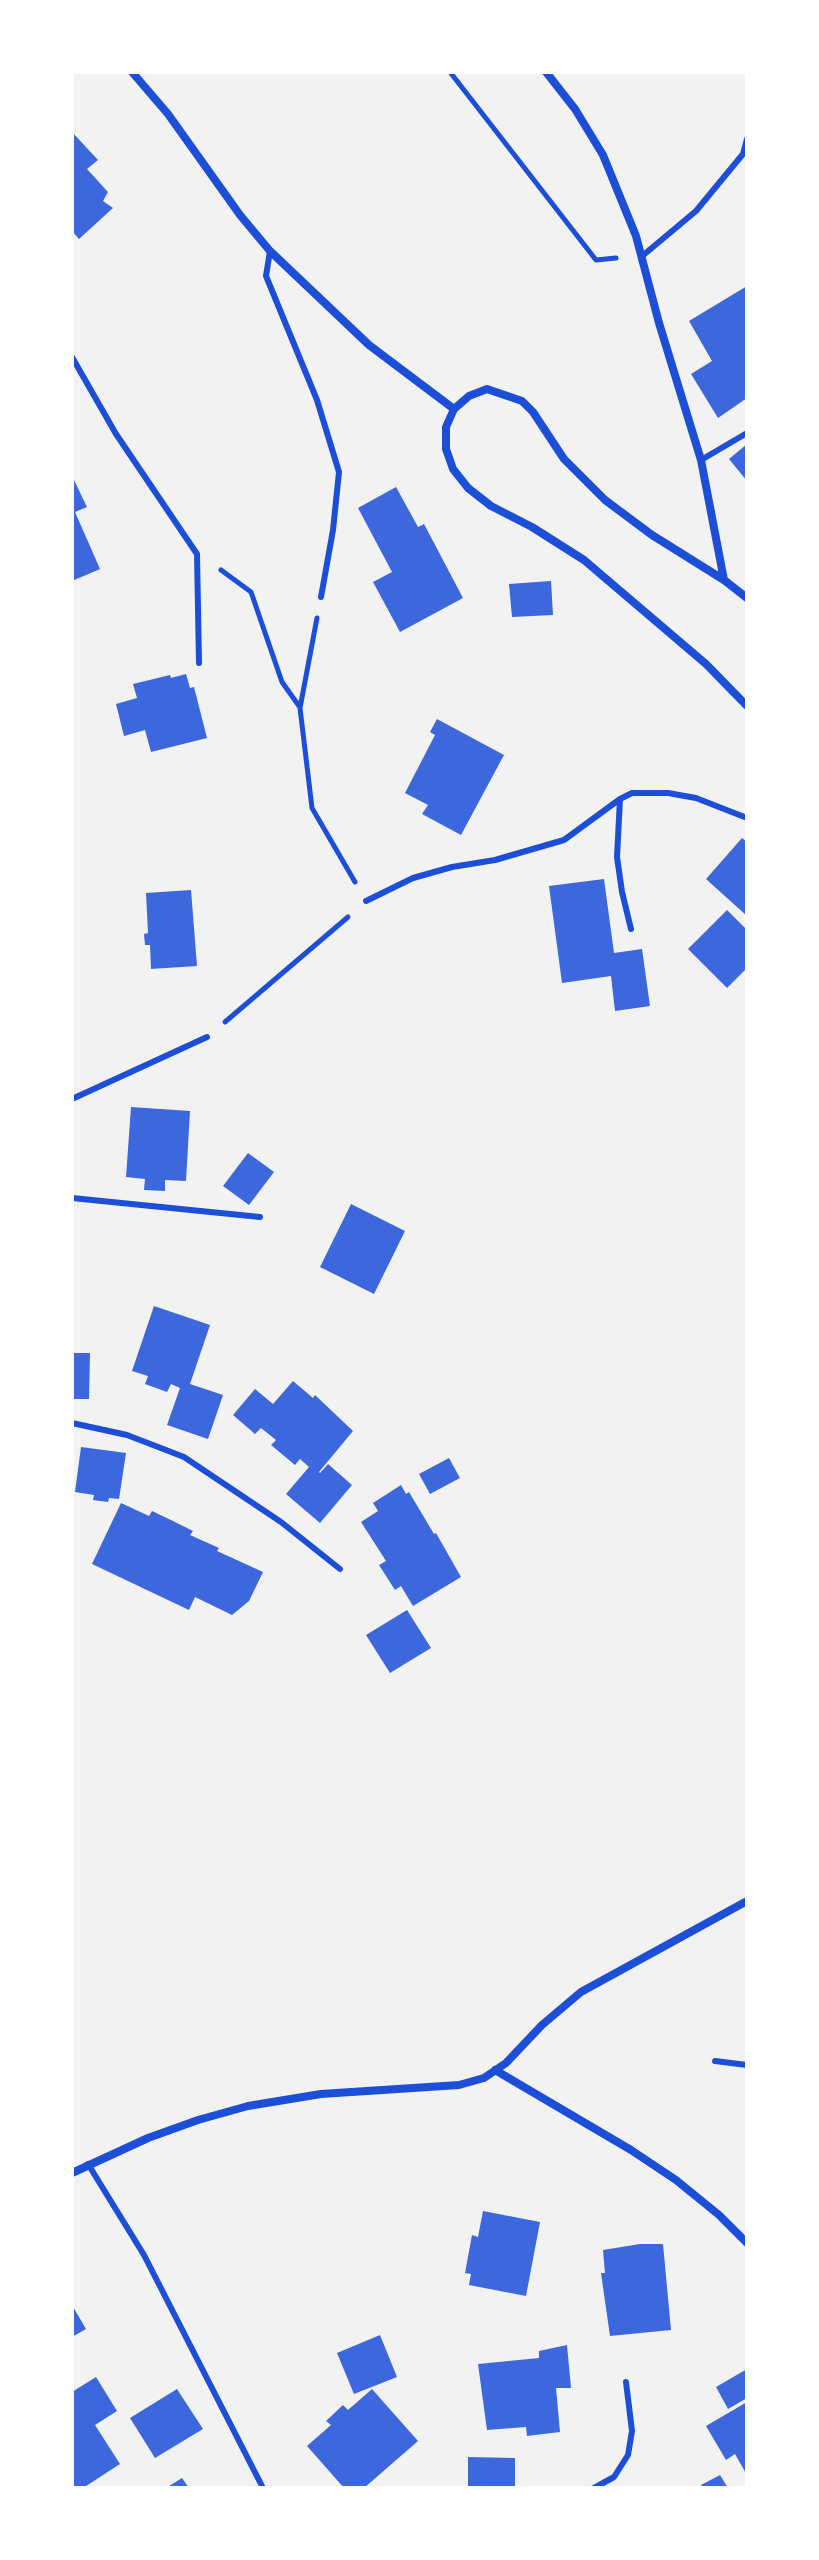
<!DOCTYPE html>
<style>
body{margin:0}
#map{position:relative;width:819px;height:2560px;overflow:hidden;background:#f2f2f2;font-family:Lato,sans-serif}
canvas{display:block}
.frame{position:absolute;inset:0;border:74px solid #fff;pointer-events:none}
</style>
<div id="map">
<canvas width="819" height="2560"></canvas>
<div class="frame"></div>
</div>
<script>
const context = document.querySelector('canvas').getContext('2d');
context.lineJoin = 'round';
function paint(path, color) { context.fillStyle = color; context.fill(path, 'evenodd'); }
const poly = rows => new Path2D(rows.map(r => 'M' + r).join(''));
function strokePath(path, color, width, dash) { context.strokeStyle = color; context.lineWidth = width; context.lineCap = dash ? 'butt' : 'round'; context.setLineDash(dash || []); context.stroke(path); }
const building = poly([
 [72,132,98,160,87,169,108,192,103,201,113,208,79,239,72,231],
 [747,286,747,398,718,418,691,374,712,361,689,321],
 [747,444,747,481,729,459],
 [72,476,87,507,75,512,100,569,72,581],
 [396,487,418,527,424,524,463,598,400,632,373,582,392,572,358,508],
 [551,581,553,615,512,617,509,584],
 [186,674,190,688,194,687,207,738,151,752,145,730,124,736,116,704,137,698,133,684,170,675,171,678],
 [437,719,504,755,461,835,422,814,428,805,405,793,435,735,430,732],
 [742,838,747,842,747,916,706,879],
 [604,879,614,953,642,949,650,1006,615,1011,611,976,562,983,549,886],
 [191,890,197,966,151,969,150,945,145,945,144,934,148,933,146,893],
 [727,910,747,930,747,968,727,988,688,949],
 [131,1107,190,1111,186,1181,165,1180,165,1191,144,1190,145,1179,126,1177],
 [248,1153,274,1172,249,1205,223,1186],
 [351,1204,405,1231,374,1294,320,1267],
 [154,1306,210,1325,190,1384,223,1395,208,1439,167,1425,180,1388,171,1384,167,1392,145,1384,148,1376,132,1371],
 [72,1353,90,1353,89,1399,72,1399],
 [293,1381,313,1398,315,1395,353,1431,319,1472,320,1473,328,1464,352,1485,320,1523,286,1494,309,1467,300,1459,295,1465,271,1445,276,1440,261,1428,255,1434,233,1415,255,1389,273,1404],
 [81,1447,126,1453,119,1499,109,1498,108,1502,93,1500,94,1495,75,1492],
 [449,1458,460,1478,430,1494,419,1474],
 [401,1485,406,1494,409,1492,434,1534,436,1533,461,1577,413,1606,401,1586,395,1590,379,1565,386,1561,361,1522,378,1511,373,1503],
 [121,1503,149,1516,152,1511,173,1521,193,1531,190,1535,219,1548,217,1551,263,1572,249,1601,232,1615,195,1597,189,1610,92,1564],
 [407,1610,431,1648,390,1673,366,1635],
 [483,2211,540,2222,526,2296,469,2285,471,2274,465,2273,472,2235,478,2237],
 [640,2244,663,2244,671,2330,610,2336,601,2273,605,2273,603,2250],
 [72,2305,86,2329,72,2337],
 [380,2335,397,2377,354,2394,337,2353],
 [567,2345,571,2388,556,2388,560,2432,527,2436,526,2427,487,2430,478,2364,539,2358,539,2351],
 [747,2369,747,2398,728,2409,716,2387],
 [96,2377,117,2411,95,2425,120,2464,83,2488,72,2488,72,2392],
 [177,2389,203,2429,155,2458,130,2418],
 [372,2389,418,2441,364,2488,344,2488,307,2446,331,2425,326,2421,343,2405,348,2410],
 [747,2402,747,2475,735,2454,726,2460,706,2426],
 [468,2457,515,2458,515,2488,468,2488],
 [720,2475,728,2488,703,2488,701,2485],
 [182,2478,189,2488,166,2488]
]);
const path = poly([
 [450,72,596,260,616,258],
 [221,570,251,592,282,682,299,706],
 [317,618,300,708,312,808,355,882],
 [225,1022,348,917]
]);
const service = poly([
 [270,251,266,276,317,400,339,472,333,530,321,597],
 [641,257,696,211,743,154,747,139],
 [72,357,116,434,197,554,199,663],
 [701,460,747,433],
 [620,799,617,857,622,892,631,929],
 [366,901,413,878,452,867,495,860,564,840,620,799,632,793,668,793,696,798,747,818],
 [72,1099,207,1037],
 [72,1198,260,1217],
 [72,1423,127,1435,184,1457,281,1522,340,1569],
 [715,2061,747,2065],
 [88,2164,144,2255,263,2488],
 [594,2488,614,2477,628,2455,632,2431,626,2382]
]);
const minor = poly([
 [132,72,168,114,240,215,270,251,369,345,454,409],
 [546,72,575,109,603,155,636,236,659,323,701,460,724,580,747,598],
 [724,580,652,535,605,500,564,459,533,412,522,401,487,389,469,396,454,409,446,427,446,449,453,469,468,488,491,506,532,527,584,560,706,664,747,706],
 [495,2070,631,2150,676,2180,719,2215,747,2243],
 [72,2173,148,2138,198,2120,248,2106,321,2094,459,2085,484,2078,506,2063,542,2025,581,1992,747,1901]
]);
paint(building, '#3d67dc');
strokePath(path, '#1d4ed8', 5);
strokePath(service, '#1d4ed8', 6);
strokePath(minor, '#1d4ed8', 8);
</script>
